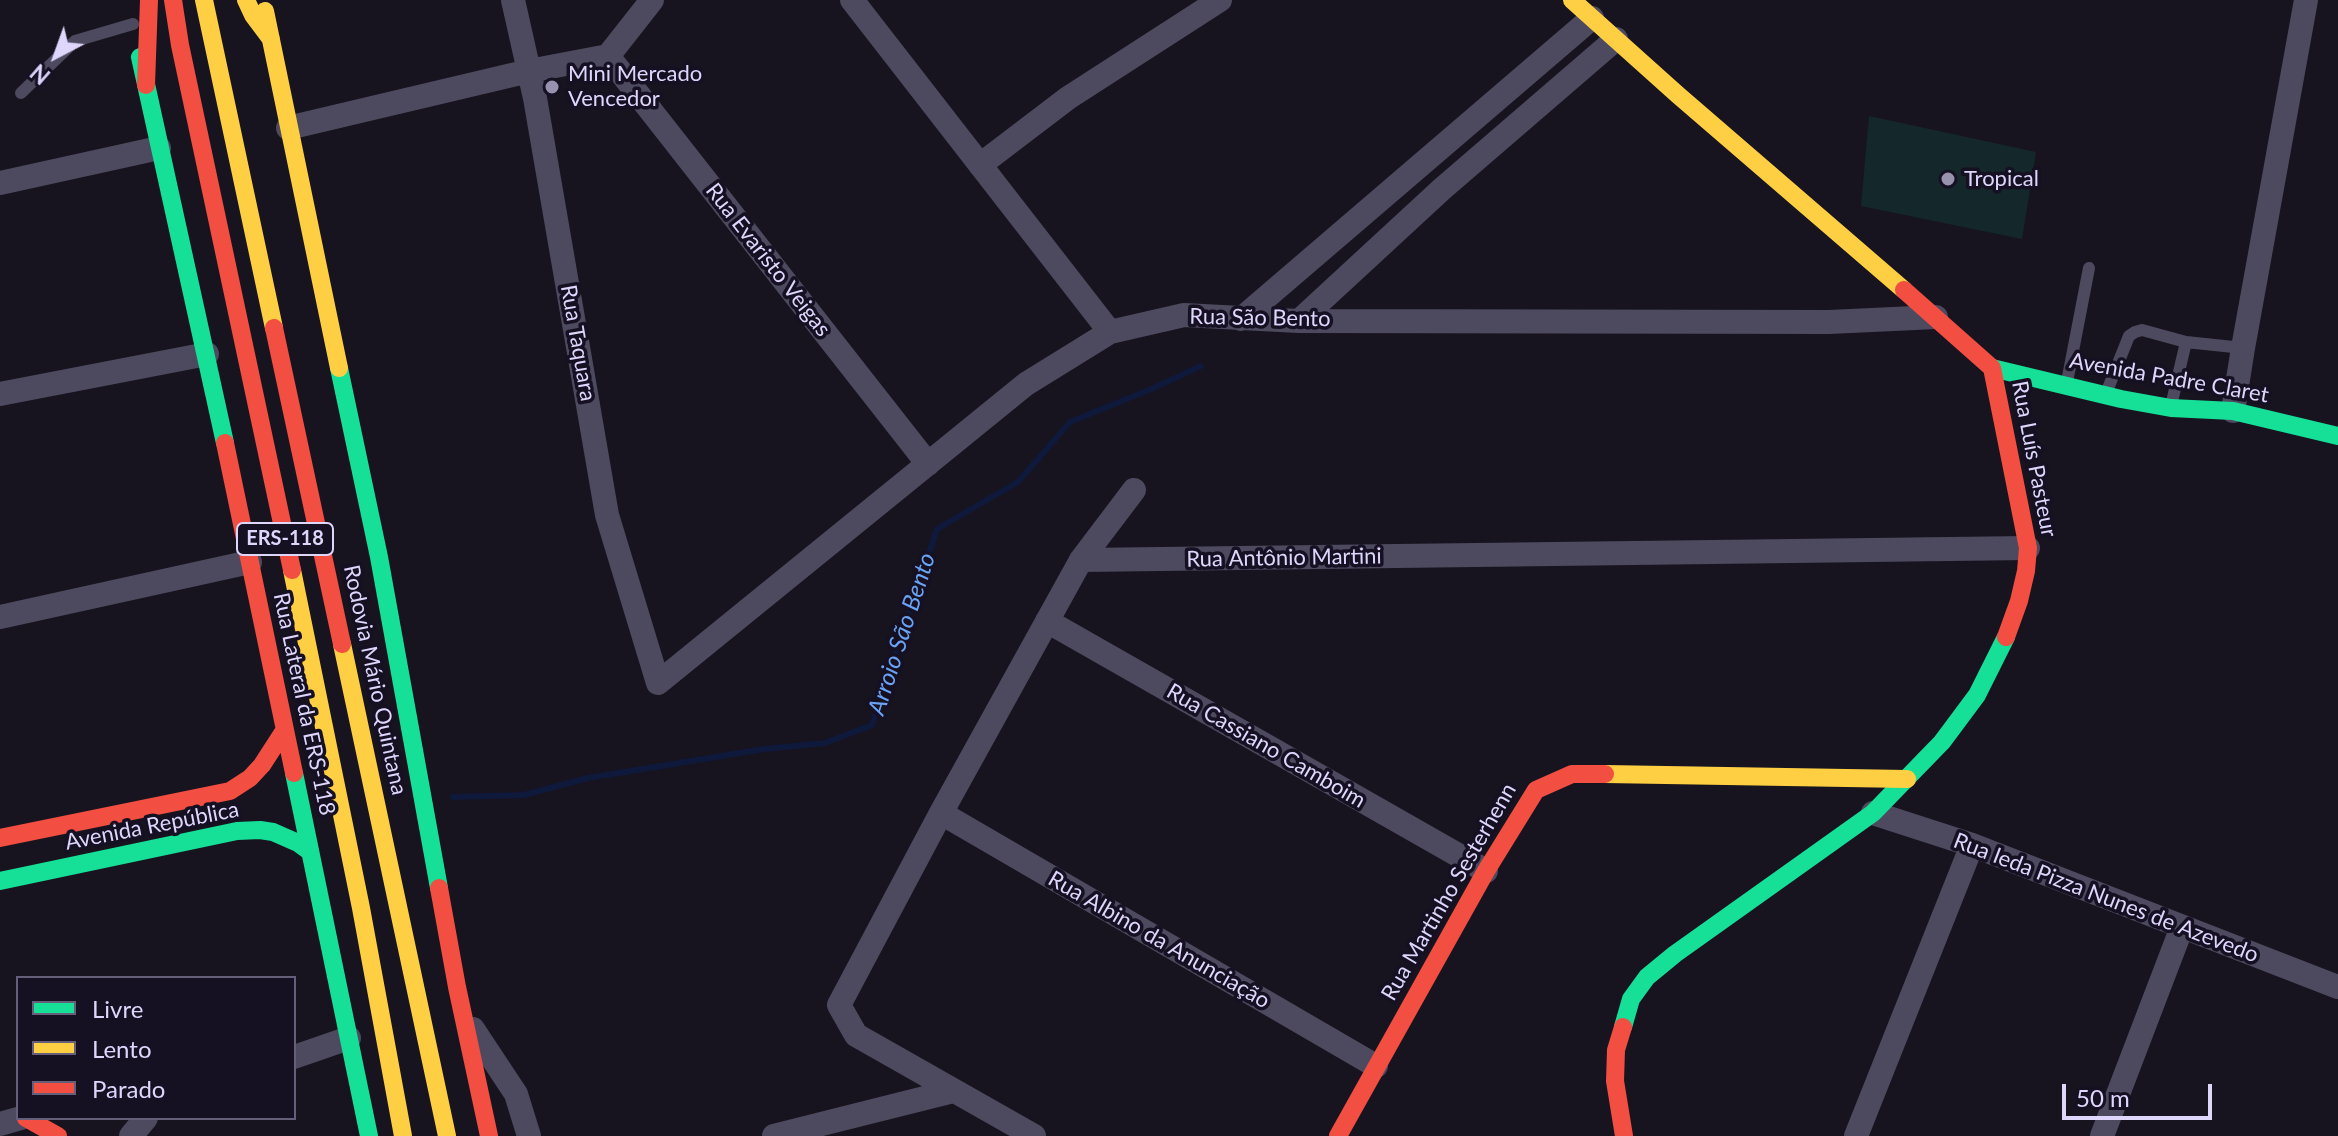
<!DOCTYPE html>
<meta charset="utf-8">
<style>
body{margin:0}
#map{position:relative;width:2338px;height:1136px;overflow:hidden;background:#17141f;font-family:Lato,sans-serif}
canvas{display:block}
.legend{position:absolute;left:16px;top:976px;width:280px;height:144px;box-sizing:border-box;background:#161023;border:2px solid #665f7a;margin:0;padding:10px 14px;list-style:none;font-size:24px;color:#dfd6fc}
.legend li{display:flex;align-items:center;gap:16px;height:40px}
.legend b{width:40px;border:2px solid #665f7a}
.north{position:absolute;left:16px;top:16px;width:80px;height:80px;-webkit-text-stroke:6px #161023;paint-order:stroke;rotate:221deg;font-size:22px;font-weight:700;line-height:32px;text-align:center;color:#dfd6fc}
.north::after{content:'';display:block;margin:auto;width:28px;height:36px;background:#dfd6fc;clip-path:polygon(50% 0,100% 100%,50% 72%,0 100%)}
.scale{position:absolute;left:2062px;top:1084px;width:150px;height:36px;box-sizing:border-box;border:4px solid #dfd6fc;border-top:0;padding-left:10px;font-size:24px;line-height:28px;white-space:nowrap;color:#dfd6fc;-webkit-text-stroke:6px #161023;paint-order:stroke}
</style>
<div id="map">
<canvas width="2338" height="1136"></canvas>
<ul class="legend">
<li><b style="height:10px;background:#16e098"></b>Livre</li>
<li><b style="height:10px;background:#ffcf43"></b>Lento</li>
<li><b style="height:10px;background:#f24e42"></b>Parado</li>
</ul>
<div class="north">N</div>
<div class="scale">50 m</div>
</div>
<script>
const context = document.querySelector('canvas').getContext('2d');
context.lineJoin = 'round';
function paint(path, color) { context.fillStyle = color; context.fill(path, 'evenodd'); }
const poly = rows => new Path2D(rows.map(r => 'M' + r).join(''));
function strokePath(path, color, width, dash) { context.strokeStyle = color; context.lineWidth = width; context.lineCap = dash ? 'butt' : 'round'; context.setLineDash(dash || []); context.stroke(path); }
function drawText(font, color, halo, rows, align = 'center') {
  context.font = font + ' Lato,sans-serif'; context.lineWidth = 7; context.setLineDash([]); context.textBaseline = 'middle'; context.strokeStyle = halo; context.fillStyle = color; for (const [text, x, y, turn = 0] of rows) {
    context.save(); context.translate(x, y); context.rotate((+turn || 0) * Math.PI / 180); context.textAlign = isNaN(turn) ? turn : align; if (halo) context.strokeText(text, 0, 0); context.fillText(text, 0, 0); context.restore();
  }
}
const green = poly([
 [1869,116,2036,152,2022,239,1861,206]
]);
const stream = poly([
 [453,797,524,795,588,778,764,749,825,743,872,725,937,529,1018,482,1070,422,1149,390,1201,366]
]);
const lane = poly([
 [21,93,75,41,133,24],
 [2067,382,2089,268],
 [2107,391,2129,336,2135,332,2142,330,2186,342,2243,348],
 [2171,406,2186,342]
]);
const street = poly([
 [513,0,535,98,607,515,658,683,1026,384,1110,332,1184,315,1299,321,1829,322,1936,317],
 [852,0,1110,332],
 [608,56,928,464],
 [288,128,529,71,608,56,652,0],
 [980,165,1068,98,1220,0],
 [0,183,159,148],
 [1241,319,1592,18],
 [1299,321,1442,189,1616,39],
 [0,394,207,354],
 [2233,411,2243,348,2306,0],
 [1081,560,2028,548],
 [0,617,250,562],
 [1047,621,1486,871],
 [941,813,1376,1066],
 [1873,813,1972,845,2338,987],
 [473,1029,516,1094,529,1136],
 [294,1057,349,1038],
 [0,1124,21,1118],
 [131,1136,146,1118],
 [774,1136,953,1091],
 [1034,1136,856,1035,839,1005,941,813,1081,560,1134,490],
 [1856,1136,1972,845],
 [2102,1136,2182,927]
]);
const fast = poly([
 [140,57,225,443],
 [339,368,379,557,439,888],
 [1992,368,2121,399,2171,408,2233,411,2338,436],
 [294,773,369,1136],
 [0,881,237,831,260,830,273,832,298,843,309,851],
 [1623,1027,1631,999,1647,977,1675,954,1873,813,1942,742,1977,695,2006,637]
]);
const slow = poly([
 [204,0,274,328],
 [246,0,253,15,271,39],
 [1572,0,1678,95,1904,290],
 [265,11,339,368],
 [292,570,361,908,403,1136],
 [342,644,447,1136],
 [1605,774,1907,779]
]);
const jam = poly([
 [173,0,180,45,292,570],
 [146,85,149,0],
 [1904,290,1992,368,2028,548,2026,571,2019,601,2006,637],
 [274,328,342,644],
 [225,443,294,773],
 [0,838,230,791,250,778,262,765,284,731],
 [439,888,457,987,489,1136],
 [1623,1027,1616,1050,1615,1081,1624,1136],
 [26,1118,58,1136],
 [1338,1136,1486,871,1536,790,1572,774,1605,774]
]);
const markers = [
 [552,87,8,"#9992af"],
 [1948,179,8,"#9992af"]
];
const shields = [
 [285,539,96]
];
const shieldNames = [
 ["ERS-118",285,539]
];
const poiNames = [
 ["Mini Mercado",568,74],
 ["Vencedor",568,99],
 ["Tropical",1964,179]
];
const streetNames = [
 ["Rua Evaristo Veigas",768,260,52],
 ["Rua São Bento",1260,318,1],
 ["Rua Taquara",578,343,80],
 ["Avenida Padre Claret",2169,378,10],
 ["Rua Luís Pasteur",2034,459,79],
 ["Rua Antônio Martini",1284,558,-1],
 ["Rodovia Mário Quintana",375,680,78],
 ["Rua Lateral da ERS-118",304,704,78],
 ["Rua Cassiano Camboim",1266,746,30],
 ["Avenida República",152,826,-11],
 ["Rua Martinho Sesterhenn",1449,892,-60],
 ["Rua Ieda Pizza Nunes de Azevedo",2106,898,21],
 ["Rua Albino da Anunciação",1159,940,30]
];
const waterNames = [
 ["Arroio São Bento",902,634,-72]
];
paint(green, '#14282b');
strokePath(stream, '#0f193c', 6);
strokePath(lane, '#4d4a5f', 12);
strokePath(street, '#4d4a5f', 24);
strokePath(fast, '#16e098', 18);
strokePath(slow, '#ffcf43', 18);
strokePath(jam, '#f24e42', 18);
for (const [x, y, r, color] of markers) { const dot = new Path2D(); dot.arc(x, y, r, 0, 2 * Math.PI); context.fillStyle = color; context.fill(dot); strokePath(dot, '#161023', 3); }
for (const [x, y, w] of shields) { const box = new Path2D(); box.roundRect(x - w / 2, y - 16, w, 32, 6); context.fillStyle = '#161023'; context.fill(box); strokePath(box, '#dfd6fc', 2); }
drawText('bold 20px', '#dfd6fc', null, shieldNames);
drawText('22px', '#dfd6fc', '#161023', poiNames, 'left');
drawText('22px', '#dfd6fc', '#161023', streetNames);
drawText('italic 24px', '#6ba3f4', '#161023', waterNames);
</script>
